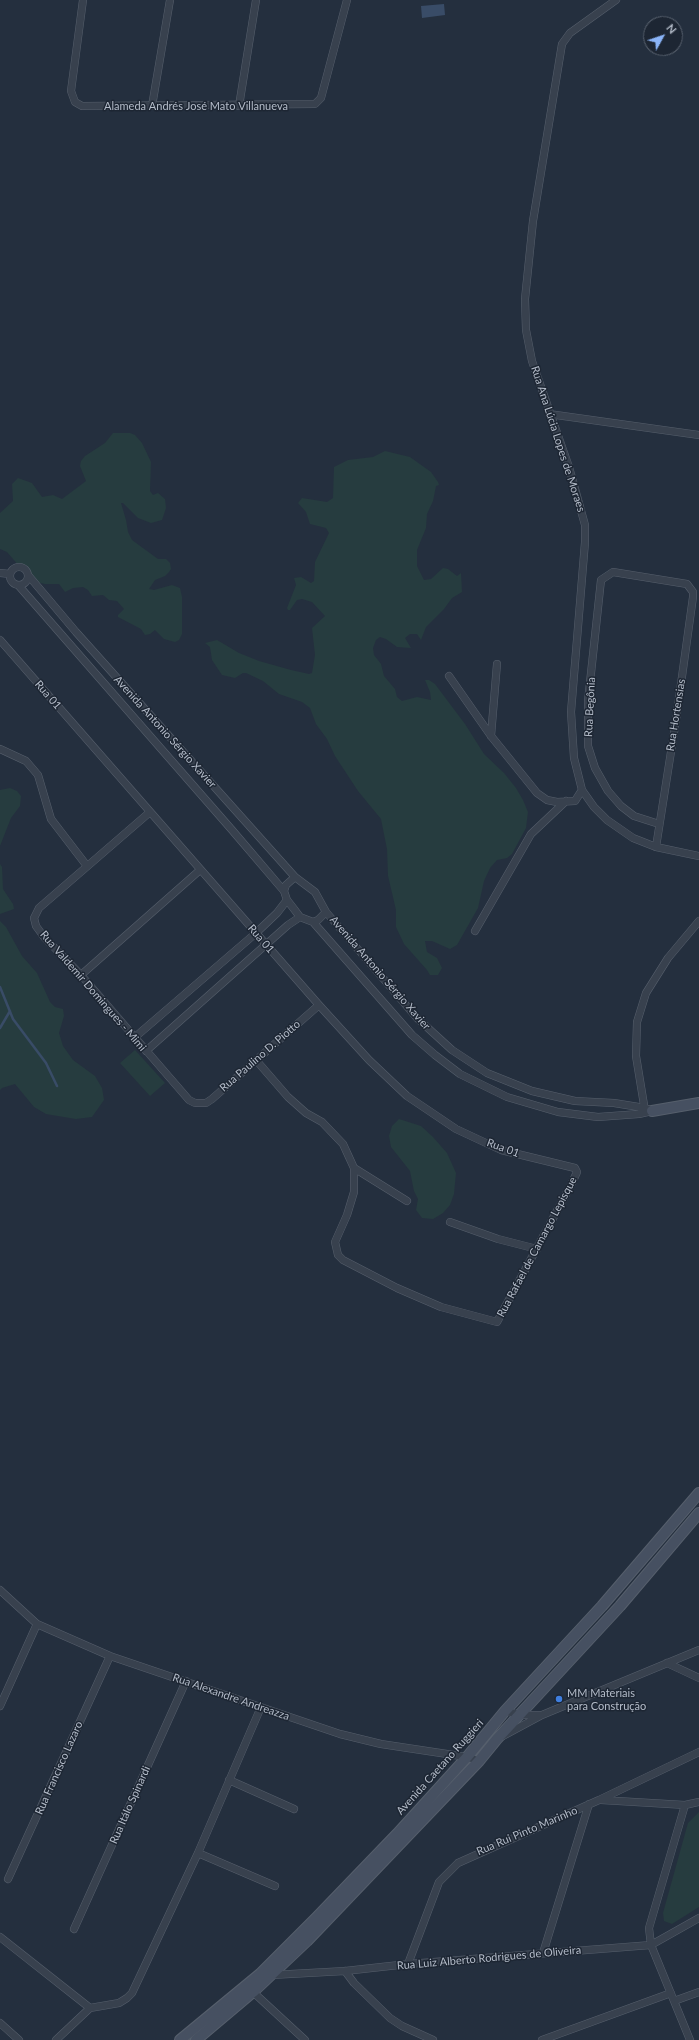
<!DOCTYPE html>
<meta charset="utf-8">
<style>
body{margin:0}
#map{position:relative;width:699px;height:2040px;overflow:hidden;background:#242f3e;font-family:Lato,sans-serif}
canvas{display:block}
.north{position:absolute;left:643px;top:16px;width:40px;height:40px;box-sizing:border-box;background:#1d2633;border:1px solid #59626f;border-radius:50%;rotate:50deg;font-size:11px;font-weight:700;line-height:16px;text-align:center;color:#b4bcc9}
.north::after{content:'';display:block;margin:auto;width:14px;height:18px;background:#8ab4f8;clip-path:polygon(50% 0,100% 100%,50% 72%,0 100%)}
</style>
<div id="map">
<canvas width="699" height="2040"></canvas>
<div class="north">N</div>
</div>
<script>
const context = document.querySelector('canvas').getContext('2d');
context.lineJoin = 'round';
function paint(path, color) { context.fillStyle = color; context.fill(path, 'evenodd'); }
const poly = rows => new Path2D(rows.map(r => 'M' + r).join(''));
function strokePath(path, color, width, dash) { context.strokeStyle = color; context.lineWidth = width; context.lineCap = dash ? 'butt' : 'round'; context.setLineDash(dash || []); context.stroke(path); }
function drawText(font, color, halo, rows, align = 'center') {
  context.font = font + ' Lato,sans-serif'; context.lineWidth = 3; context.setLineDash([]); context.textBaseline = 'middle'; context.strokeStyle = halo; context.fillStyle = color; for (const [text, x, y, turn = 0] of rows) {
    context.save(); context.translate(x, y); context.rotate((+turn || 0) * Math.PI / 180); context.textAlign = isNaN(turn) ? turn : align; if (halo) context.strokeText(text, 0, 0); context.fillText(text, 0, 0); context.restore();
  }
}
const green = poly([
 [113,433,130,433,135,435,142,443,151,462,150,491,153,495,158,493,165,499,166,508,162,520,151,523,138,518,123,503,121,503,126,520,128,532,132,540,158,559,166,559,170,563,171,569,169,572,165,576,155,580,149,589,154,590,172,585,180,588,182,597,182,634,179,640,175,642,164,639,155,630,150,634,145,635,141,629,118,617,118,615,124,609,117,601,109,600,103,595,92,596,88,590,83,587,73,588,65,592,59,584,45,584,32,581,7,552,0,549,0,513,13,501,12,484,18,478,32,483,42,497,53,495,62,499,86,481,80,466,81,461,85,456,105,443],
 [385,451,410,457,431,472,438,482,439,485,436,486,433,501,427,514,426,528,417,550,417,566,424,580,431,579,443,568,448,569,457,576,461,573,462,592,452,598,444,609,426,627,421,640,417,634,410,634,405,638,411,648,397,647,386,639,380,637,376,640,373,648,374,655,381,664,384,676,395,689,397,697,402,701,417,697,431,700,430,692,425,680,429,680,435,684,465,724,484,754,504,773,516,788,523,800,528,812,526,828,512,854,507,858,497,860,490,868,484,881,478,908,457,945,450,949,432,941,425,941,427,952,437,958,442,968,438,975,430,975,427,970,404,944,396,927,396,910,388,876,387,849,381,819,358,791,335,756,327,739,316,724,310,708,302,702,279,694,263,681,246,673,243,673,235,678,222,675,212,660,210,647,205,643,217,640,239,653,259,661,291,670,309,674,312,673,315,655,312,628,325,616,312,602,302,599,297,600,290,610,288,610,287,608,296,585,294,578,301,577,311,583,314,581,315,562,329,533,326,528,310,524,306,512,298,503,302,498,327,502,333,498,334,467,348,460,373,457],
 [10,788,17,791,21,796,20,806,11,818,0,846,0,790],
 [0,864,2,867,3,889,13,904,14,909,0,914],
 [0,921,6,927,22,956,37,973,50,1002,55,1007,63,1009,64,1016,59,1033,63,1046,73,1060,95,1076,102,1088,104,1100,92,1117,76,1119,46,1114,34,1107,15,1084,2,1088,0,1090],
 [135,1050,165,1083,150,1096,120,1063],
 [399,1119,421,1126,433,1137,447,1153,456,1173,454,1194,450,1205,443,1213,433,1219,422,1218,416,1210,418,1199,414,1191,410,1171,391,1147,389,1136,392,1126],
 [699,1812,699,1907,672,1924,664,1921,663,1913,688,1823]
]);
const water = poly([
 [444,4,445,15,422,18,421,6]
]);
const stream = poly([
 [0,987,13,1019,46,1063,57,1086],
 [0,1028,10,1011]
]);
const street = poly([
 [83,0,71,91,75,102,82,106,315,104,321,98,347,0],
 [616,0,570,33,562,44,533,221,525,299,526,330,532,361,569,467,585,525,585,542,571,712,574,758,582,790,594,807,607,820,633,838,656,847,699,856],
 [152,106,170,0],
 [239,106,256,0],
 [549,414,699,435],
 '10 576a9 9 0 1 1 18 0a9 9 0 1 1-18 0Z',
 [0,573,10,574],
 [28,575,76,632,295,877,315,892,326,912,417,1018,452,1050,487,1073,532,1091,575,1101,614,1103,645,1108,652,1111],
 [19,586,232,830,284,891,287,900,294,909,300,917,313,922,412,1035,435,1055,460,1074,507,1097,558,1112,598,1117,639,1114,652,1111],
 [0,640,319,1005,369,1060,407,1096,456,1129,501,1150,575,1168,577,1172,572,1183,497,1322,441,1307,397,1288,343,1260,338,1255,335,1242,347,1215,354,1192,354,1168,343,1144,322,1122,306,1113,288,1097,256,1060],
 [449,676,491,736,537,793,547,800,557,802,575,801,582,790],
 [491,736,497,664],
 [0,749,26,761,38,775,51,819,87,866],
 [150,812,39,908,34,918,36,926,44,937,81,975,189,1100,195,1103,206,1103,212,1099,319,1005],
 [656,847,676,720,693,597,693,592,687,584,613,572,601,580,588,701,588,746,595,768,608,791,621,806,634,816,659,824],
 [284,891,286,885,295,877],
 [313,922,318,920,326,912],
 [475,931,531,834,566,801],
 [81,975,200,870],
 [134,1038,256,933,277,913,287,900],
 [146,1051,288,925,300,917],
 [645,1111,636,1056,637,1022,646,993,668,958,699,921],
 [354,1168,407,1201],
 [450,1222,498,1239,537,1249],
 [0,1590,37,1624,110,1656,340,1734,381,1744,467,1757,479,1761],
 [667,1663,699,1678],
 [0,1706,37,1624],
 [505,1711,520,1715,540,1715],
 [503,1736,542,1715,699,1650],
 [229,1780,294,1809],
 [601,1800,685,1805,699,1802],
 [685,1805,649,1928,651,1945,690,2040],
 [198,1853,275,1886],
 [8,1879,110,1656],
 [74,1929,186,1681],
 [0,1937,90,2008,119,2003,127,1998,132,1993,198,1853,261,1707],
 [543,1953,589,1804],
 [408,1964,439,1882,458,1863,599,1800,699,1752],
 [345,1971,354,1983,390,2018,402,2026,433,2040],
 [272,1975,345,1971,408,1964,651,1945,699,1918],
 [253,1992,305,2040],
 [674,2001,699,1992],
 [0,2023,19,2040],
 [56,2040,90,2008],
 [542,2040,671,1993]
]);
const secondary = poly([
 [652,1111,699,1103],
 [180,2040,260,1974,317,1917,397,1834,467,1757,505,1711,602,1606,699,1493],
 [196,2040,253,1992,307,1941,479,1761,497,1739,620,1606,699,1513]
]);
const markers = [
 [559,1699,4,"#3f7fe0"]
];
const streetNames = [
 ["Alameda Andrés José Mato Villanueva",196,106],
 ["Rua Ana Lúcia Lopes de Moraes",558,439,72],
 ["Rua 01",48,695,49],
 ["Rua Begônia",590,707,-87],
 ["Rua Hortensias",676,715,-81],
 ["Avenida Antonio Sérgio Xavier",165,732,48],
 ["Rua 01",261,939,49],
 ["Avenida Antonio Sérgio Xavier",380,973,49],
 ["Rua Valdemir Domingues - Mimi",93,991,49],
 ["Rua Paulino D. Piotto",260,1056,-41],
 ["Rua 01",503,1148,20],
 ["Rua Rafael de Camargo Lepisque",537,1247,-62],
 ["Rua Alexandre Andreazza",231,1697,19],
 ["Avenida Caetano Ruggieri",440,1767,-48],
 ["Rua Francisco Lazaro",59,1768,-66],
 ["Rua Itálo Spinardi",130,1805,-66],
 ["Rua Rui Pinto Marinho",527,1831,-23],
 ["Rua Luiz Alberto Rodrigues de Oliveira",489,1958,-5]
];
const poiNames = [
 ["MM Materiais",567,1693],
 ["para Construção",567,1706]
];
paint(green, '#263c3f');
paint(water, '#394c67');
strokePath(stream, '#394c67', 2.5);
strokePath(street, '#565f6c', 8);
strokePath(secondary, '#565f6c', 12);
strokePath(street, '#38414e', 7);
strokePath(secondary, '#465061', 10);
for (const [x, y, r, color] of markers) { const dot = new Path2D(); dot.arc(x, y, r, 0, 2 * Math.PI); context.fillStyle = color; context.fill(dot); strokePath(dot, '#1d2633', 1.5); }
drawText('11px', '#b4bcc9', '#1d2633', streetNames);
drawText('11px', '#b4bcc9', '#1d2633', poiNames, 'left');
</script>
